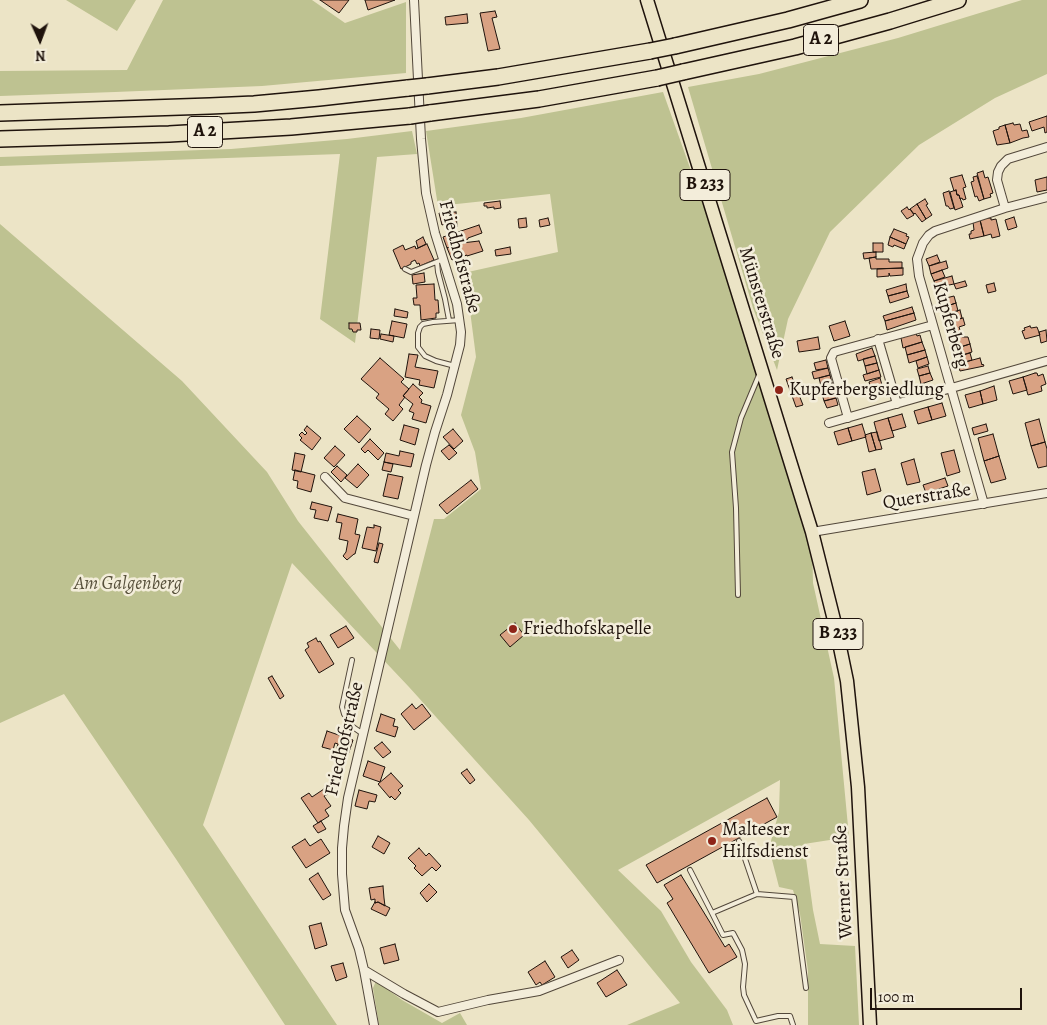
<!DOCTYPE html>
<meta charset="utf-8">
<style>
body{margin:0}
#map{position:relative;width:1047px;height:1025px;overflow:hidden;background:#ece4c6;font-family:Alegreya,serif}
canvas{display:block}
.north{position:absolute;left:15px;top:15px;width:50px;height:50px;-webkit-text-stroke:4px #f3edda;paint-order:stroke;rotate:178deg;font-size:14px;font-weight:700;line-height:20px;text-align:center;color:#1f130c}
.north::after{content:'';display:block;margin:auto;width:18px;height:22px;background:#1f130c;clip-path:polygon(50% 0,100% 100%,50% 72%,0 100%)}
.scale{position:absolute;left:870px;top:988px;width:152px;height:22px;box-sizing:border-box;border:2px solid #1f130c;border-top:0;padding-left:6px;font-size:15px;line-height:18px;white-space:nowrap;color:#1f130c;-webkit-text-stroke:4px #f3edda;paint-order:stroke}
</style>
<div id="map">
<canvas width="1047" height="1025"></canvas>
<div class="north">N</div>
<div class="scale">100 m</div>
</div>
<script>
const context = document.querySelector('canvas').getContext('2d');
context.lineJoin = 'round';
function paint(path, color) { context.fillStyle = color; context.fill(path, 'evenodd'); }
const poly = rows => new Path2D(rows.map(r => 'M' + r).join(''));
function strokePath(path, color, width, dash) { context.strokeStyle = color; context.lineWidth = width; context.lineCap = dash ? 'butt' : 'round'; context.setLineDash(dash || []); context.stroke(path); }
function drawText(font, color, halo, rows, align = 'center') {
  context.font = font + ' Alegreya,serif'; context.lineWidth = 5; context.setLineDash([]); context.textBaseline = 'middle'; context.strokeStyle = halo; context.fillStyle = color; for (const [text, x, y, turn = 0] of rows) {
    context.save(); context.translate(x, y); context.rotate((+turn || 0) * Math.PI / 180); context.textAlign = isNaN(turn) ? turn : align; if (halo) context.strokeText(text, 0, 0); context.fillText(text, 0, 0); context.restore();
  }
}
const green = poly([
 [66,0,136,0,117,31],
 [163,0,312,0,345,23,406,2,406,73,262,86,115,92,0,96,0,71,127,70],
 [1022,0,1047,0,1047,74,995,98,919,145,830,232,788,319,777,370,753,308,688,87,759,74,898,38],
 [663,92,742,314,812,538,813,583,834,678,849,837,804,844,813,910,820,944,855,946,859,1025,808,1025,808,971,800,914,793,890,779,887,769,848,779,812,780,780,618,870,661,911,691,962,727,1010,733,1025,627,1025,680,1003,529,820,409,687,292,563,203,825,337,1025,285,1025,176,859,64,694,0,723,0,224,182,381,267,472,298,521,400,650,434,519,444,519,481,489,475,452,461,415,476,357,469,303,461,283,459,274,558,252,550,194,438,206,426,131,521,118],
 [412,131,417,154,377,157,355,343,320,319,340,154,0,166,0,157,231,149,347,139],
 [376,981,402,1000,442,1023,460,1013,467,1025,379,1025,373,988]
]);
const building = poly([
 [320,0,349,0,339,13,320,0],
 [365,0,395,0,368,10,365,0],
 [495,11,497,17,492,18,500,49,488,51,480,13,495,11],
 [467,14,468,23,446,25,445,17,467,14],
 [1047,116,1047,132,1045,133,1044,127,1032,131,1029,122,1047,116],
 [1013,123,1014,125,1020,124,1022,131,1027,130,1029,137,1023,138,1010,143,1005,125,1013,123],
 [1005,125,1010,143,997,145,993,131,999,129,999,127,1005,125],
 [983,171,985,178,988,177,993,193,990,194,991,197,984,199,977,173,983,171],
 [962,175,966,187,963,188,966,199,963,200,962,198,960,199,959,195,957,195,956,190,954,191,950,178,962,175],
 [977,176,984,199,979,201,977,196,975,197,971,182,974,181,973,177,977,176],
 [1047,177,1047,190,1037,192,1035,180,1047,177],
 [956,190,957,195,959,195,963,207,955,210,950,192,956,190],
 [949,191,954,208,950,209,948,206,946,206,943,193,949,191],
 [925,199,928,204,926,205,932,215,926,219,917,204,925,199],
 [500,201,501,208,494,209,494,207,487,208,487,206,484,206,484,203,500,201],
 [917,204,926,219,922,222,915,213,914,214,910,209,917,204],
 [907,207,909,210,910,209,914,215,907,219,901,211,907,207],
 [456,212,457,227,451,227,451,222,442,225,439,213,456,212],
 [1014,217,1017,227,1008,230,1005,220,1014,217],
 [526,218,527,227,519,228,518,219,526,218],
 [548,218,550,225,540,227,539,220,548,218],
 [987,218,991,218,991,220,996,219,1000,236,992,238,991,234,984,236,980,220,987,218],
 [980,220,984,236,970,239,969,234,971,234,971,231,974,230,973,222,980,220],
 [479,225,482,233,468,238,468,239,462,242,462,243,447,248,443,237,479,225],
 [894,229,907,234,906,236,909,237,906,244,890,237,894,229],
 [423,237,426,244,418,248,416,241,423,237],
 [890,237,906,244,904,249,894,245,893,247,888,245,890,237],
 [479,241,483,251,467,256,467,255,452,260,447,248,462,243,479,241],
 [873,243,883,243,883,252,873,252,873,243],
 [427,244,434,260,420,266,419,263,417,264,415,260,411,262,411,264,401,269,393,250,403,245,405,250,415,246,416,249,427,244],
 [510,247,511,254,496,256,495,250,510,247],
 [876,252,876,257,864,259,863,253,876,252],
 [937,255,940,262,929,266,926,259,937,255],
 [876,257,876,259,889,259,889,262,902,262,902,268,871,269,869,258,876,257],
 [946,261,948,268,931,274,929,266,946,261],
 [903,268,903,275,890,276,889,273,889,276,877,277,877,269,903,268],
 [942,270,945,277,934,281,931,274,942,270],
 [424,273,425,282,413,284,412,275,424,273],
 [952,276,954,284,944,286,945,288,939,290,938,288,936,288,934,281,952,276],
 [965,281,967,286,956,289,954,284,965,281],
 [994,283,996,291,988,293,986,285,994,283],
 [434,284,435,300,438,300,439,313,436,313,436,318,421,320,420,305,414,305,413,298,417,298,416,285,434,284],
 [906,284,907,291,888,296,886,290,906,284],
 [907,291,909,297,890,303,888,296,907,291],
 [945,296,946,298,954,296,956,303,941,308,939,300,942,299,942,297,945,296],
 [956,303,958,311,943,315,941,308,956,303],
 [912,307,914,313,885,321,883,316,912,307],
 [395,309,408,312,407,318,394,316,395,309],
 [960,310,962,318,946,323,943,315,960,310],
 [914,313,916,320,887,330,885,321,914,313],
 [963,318,965,325,959,327,961,333,950,336,946,323,963,318],
 [392,321,407,324,404,338,389,335,392,321],
 [845,321,850,336,834,341,829,326,845,321],
 [349,323,360,323,361,330,357,330,357,332,353,332,352,329,349,329,349,323],
 [1030,326,1031,328,1037,327,1040,335,1025,339,1022,331,1025,330,1024,328,1030,326],
 [371,329,380,330,379,339,370,338,371,329],
 [1046,330,1047,341,1041,343,1039,332,1046,330],
 [916,333,917,336,920,335,922,342,903,348,901,338,916,333],
 [961,333,962,337,968,337,970,344,954,349,950,336,961,333],
 [381,334,394,336,393,342,380,339,381,334],
 [818,337,820,349,799,352,797,341,818,337],
 [922,342,925,350,907,355,905,347,922,342],
 [970,344,972,352,956,357,954,349,970,344],
 [872,348,875,356,858,361,856,354,872,348],
 [925,350,927,357,909,363,907,355,925,350],
 [970,353,972,360,958,364,956,357,970,353],
 [409,354,418,355,415,367,438,371,434,388,419,385,420,380,405,377,409,354],
 [875,356,877,363,865,366,863,359,875,356],
 [927,357,929,364,918,368,916,361,927,357],
 [380,358,404,379,401,382,409,389,403,396,405,397,399,405,403,409,393,421,385,414,389,409,376,398,379,394,361,379,380,358],
 [980,358,982,365,983,364,984,366,960,371,958,364,980,358],
 [826,360,828,368,816,370,814,363,826,360],
 [877,363,879,370,867,374,865,366,877,363],
 [928,366,930,373,919,376,917,369,928,366],
 [828,368,830,375,814,379,812,372,828,368],
 [879,370,881,377,865,381,863,375,879,370],
 [930,373,933,380,921,384,919,376,930,373],
 [1035,373,1037,373,1038,376,1043,374,1046,384,1041,386,1042,391,1028,395,1023,377,1035,373],
 [830,375,832,383,821,386,819,378,830,375],
 [792,377,803,405,796,407,786,379,792,377],
 [1023,377,1027,390,1013,394,1009,381,1023,377],
 [880,378,882,385,871,389,869,382,880,378],
 [832,383,834,390,823,392,821,386,832,383],
 [413,384,423,393,419,397,422,400,421,403,431,406,426,423,412,419,414,413,409,411,413,404,403,396,413,384],
 [882,385,884,393,868,397,866,390,882,385],
 [994,386,997,400,983,404,980,391,994,386],
 [834,391,836,398,824,401,822,394,834,391],
 [980,391,983,404,969,408,965,395,980,391],
 [836,398,838,405,827,408,824,401,836,398],
 [942,403,946,416,932,420,928,407,942,403],
 [928,407,932,420,918,424,914,411,928,407],
 [902,414,906,427,892,431,888,418,902,414],
 [357,416,371,429,359,443,344,429,357,416],
 [888,418,894,437,879,441,874,422,888,418],
 [1039,419,1045,442,1031,446,1025,423,1039,419],
 [862,424,866,437,852,441,848,428,862,424],
 [986,424,988,431,974,435,972,428,986,424],
 [404,425,419,429,415,445,400,440,404,425],
 [307,426,321,438,312,450,300,440,302,438,299,435,302,432,305,435,307,433,304,430,307,426],
 [848,428,852,441,838,445,834,432,848,428],
 [453,429,463,441,454,449,443,437,453,429],
 [877,432,882,449,876,450,871,433,877,432],
 [871,433,876,450,869,452,865,435,871,433],
 [993,434,999,456,984,461,978,438,993,434],
 [370,439,384,453,378,460,368,450,365,453,361,449,370,439],
 [1045,442,1047,449,1047,466,1038,468,1031,446,1045,442],
 [449,445,457,453,449,460,441,451,449,445],
 [335,446,345,455,334,467,324,458,335,446],
 [954,450,960,472,947,476,941,453,954,450],
 [400,451,414,454,411,467,384,462,386,453,399,456,400,451],
 [295,453,305,455,301,472,292,470,295,453],
 [999,456,1006,479,991,483,984,461,999,456],
 [914,459,920,482,907,485,901,463,914,459],
 [384,462,393,464,391,472,382,470,384,462],
 [358,464,369,475,357,488,345,478,358,464],
 [337,466,347,475,341,482,331,472,337,466],
 [875,469,881,491,867,495,862,472,875,469],
 [295,470,315,475,311,492,297,488,298,481,293,480,295,470],
 [388,474,403,477,398,499,383,496,388,474],
 [945,478,948,486,926,493,923,485,945,478],
 [471,480,478,489,447,514,439,505,471,480],
 [312,502,332,507,328,521,314,518,316,510,310,509,312,502],
 [338,514,358,519,355,534,360,535,355,554,354,554,347,560,343,556,346,552,348,541,339,539,342,523,336,522,338,514],
 [374,525,381,527,376,551,362,548,367,527,374,528,374,525],
 [379,543,383,544,378,563,374,562,379,543],
 [515,623,524,635,510,647,500,635,515,623],
 [346,626,354,638,338,648,330,635,346,626],
 [316,638,318,642,320,641,334,664,319,673,305,650,309,647,307,643,316,638],
 [272,676,284,696,280,699,268,678,272,676],
 [412,704,416,709,422,704,431,716,414,730,401,714,412,704],
 [381,714,395,719,393,726,398,727,395,737,376,731,381,714],
 [327,731,353,740,348,755,336,751,338,744,335,743,333,750,322,747,327,731],
 [382,742,391,752,383,758,374,748,382,742],
 [368,761,385,767,380,782,363,776,368,761],
 [467,769,475,780,470,784,461,773,467,769],
 [391,773,403,786,398,790,401,793,395,800,391,796,390,798,378,784,391,773],
 [324,789,328,794,324,796,331,806,325,810,329,816,318,823,301,798,309,793,312,797,324,789],
 [359,790,377,795,375,802,369,801,367,809,355,806,359,790],
 [767,798,777,817,657,883,646,865,767,798],
 [321,821,326,829,318,833,313,826,321,821],
 [378,836,390,843,384,854,372,847,378,836],
 [305,839,310,846,321,839,330,853,306,868,292,847,305,839],
 [419,848,426,856,429,853,441,866,436,871,432,867,422,876,414,868,416,866,408,858,419,848],
 [318,873,331,895,323,900,309,879,318,873],
 [681,875,725,947,729,944,737,957,709,973,667,903,673,899,664,885,681,875],
 [429,884,437,892,427,902,420,893,429,884],
 [383,886,384,898,385,906,378,902,375,903,375,899,371,900,369,888,383,886],
 [375,902,375,903,378,902,390,908,386,916,371,909,375,902],
 [321,923,327,945,315,949,309,926,321,923],
 [395,944,399,960,384,964,380,948,395,944],
 [572,950,579,960,568,968,561,957,572,950],
 [545,961,555,977,542,985,540,982,536,985,528,972,545,961],
 [343,963,347,977,336,981,331,966,343,963],
 [617,970,627,985,606,997,597,983,617,970]
]);
const service = poly([
 [437,262,438,272,445,299,449,320],
 [405,269,411,272,439,261],
 [455,366,436,361,425,356,418,347,418,333,420,327,423,324,433,322,460,320],
 [738,595,736,508,732,452,741,418,759,375],
 [352,660,342,707,344,714,353,727,363,734],
 [739,841,757,894,794,897,806,988],
 [690,870,712,913,757,894],
 [712,913,723,935,733,933,742,950,745,964,743,987,744,995,756,1021,778,1016,790,1016,793,1025]
]);
const minor = poly([
 [1005,208,997,180,998,172,1001,166,1008,159,1047,147],
 [878,339,897,404],
 [848,418,831,358,834,352,933,325],
 [829,423,1046,361],
 [325,477,345,498,414,516],
 [984,504,919,276,917,259,923,243,929,235,935,231,1005,208,1047,197],
 [812,532,1047,493],
 [364,970,404,994,438,1012,488,1000,539,991,619,960],
 [374,1025,364,970,359,949,345,910,342,874,342,848,344,826,348,798,368,713,426,465,435,432,447,395,460,345,461,332,457,304,435,233,426,193,421,139,414,0]
]);
const primary = poly([
 [647,0,812,532,836,628,847,681,858,787,870,1025]
]);
const motorway = poly([
 [675,46,788,20,860,0],
 [683,72,795,47,890,21,958,0],
 [427,86,498,77,650,51],
 [0,113,210,106,254,104,319,98,408,88],
 [430,113,539,99,657,78],
 [0,139,169,134,291,127,410,116]
]);
const motorwayBridge = poly([
 [650,51,675,46],
 [657,78,683,72],
 [408,88,427,86],
 [410,116,430,113]
]);
const markers = [
 [779,390,5,"#8f2418"],
 [513,629,5,"#8f2418"],
 [712,841,5,"#8f2418"]
];
const shields = [
 [821,40,35],
 [205,132,35],
 [705,185,50],
 [838,634,50]
];
const shieldNames = [
 ["A 2",821,40],
 ["A 2",205,132],
 ["B 233",705,185],
 ["B 233",838,634]
];
const streetNames = [
 ["Friedhofstraße",459,257,75],
 ["Münsterstraße",761,303,73],
 ["Kupferberg",950,325,74],
 ["Querstraße",927,497,-9],
 ["Friedhofstraße",345,739,-77],
 ["Werner Straße",844,882,-93]
];
const poiNames = [
 ["Kupferbergsiedlung",789,390],
 ["Friedhofskapelle",523,629],
 ["Malteser",722,830],
 ["Hilfsdienst",722,852]
];
const parkNames = [
 ["Am Galgenberg",128,584]
];
paint(green, '#bec291');
paint(building, '#d9a283');
strokePath(building, '#1f130c', 1);
strokePath(service, '#52473a', 6);
strokePath(minor, '#52473a', 10);
strokePath(primary, '#1f130c', 15);
strokePath(motorway, '#1f130c', 18);
strokePath(service, '#f3edda', 4);
strokePath(minor, '#f3edda', 8);
strokePath(primary, '#ece4c6', 12);
strokePath(motorway, '#ece4c6', 15);
strokePath(motorwayBridge, '#1f130c', 18, []);
strokePath(motorwayBridge, '#ece4c6', 15);
for (const [x, y, r, color] of markers) { const dot = new Path2D(); dot.arc(x, y, r, 0, 2 * Math.PI); context.fillStyle = color; context.fill(dot); strokePath(dot, '#f3edda', 2); }
for (const [x, y, w] of shields) { const box = new Path2D(); box.roundRect(x - w / 2, y - 15.5, w, 31, 4); context.fillStyle = '#f3edda'; context.fill(box); strokePath(box, '#1f130c', 1); }
drawText('bold 18px', '#1f130c', null, shieldNames);
drawText('19px', '#1f130c', '#f3edda', streetNames);
drawText('19px', '#1f130c', '#f3edda', poiNames, 'left');
drawText('italic 19px', '#57503b', '#f3edda', parkNames);
</script>
